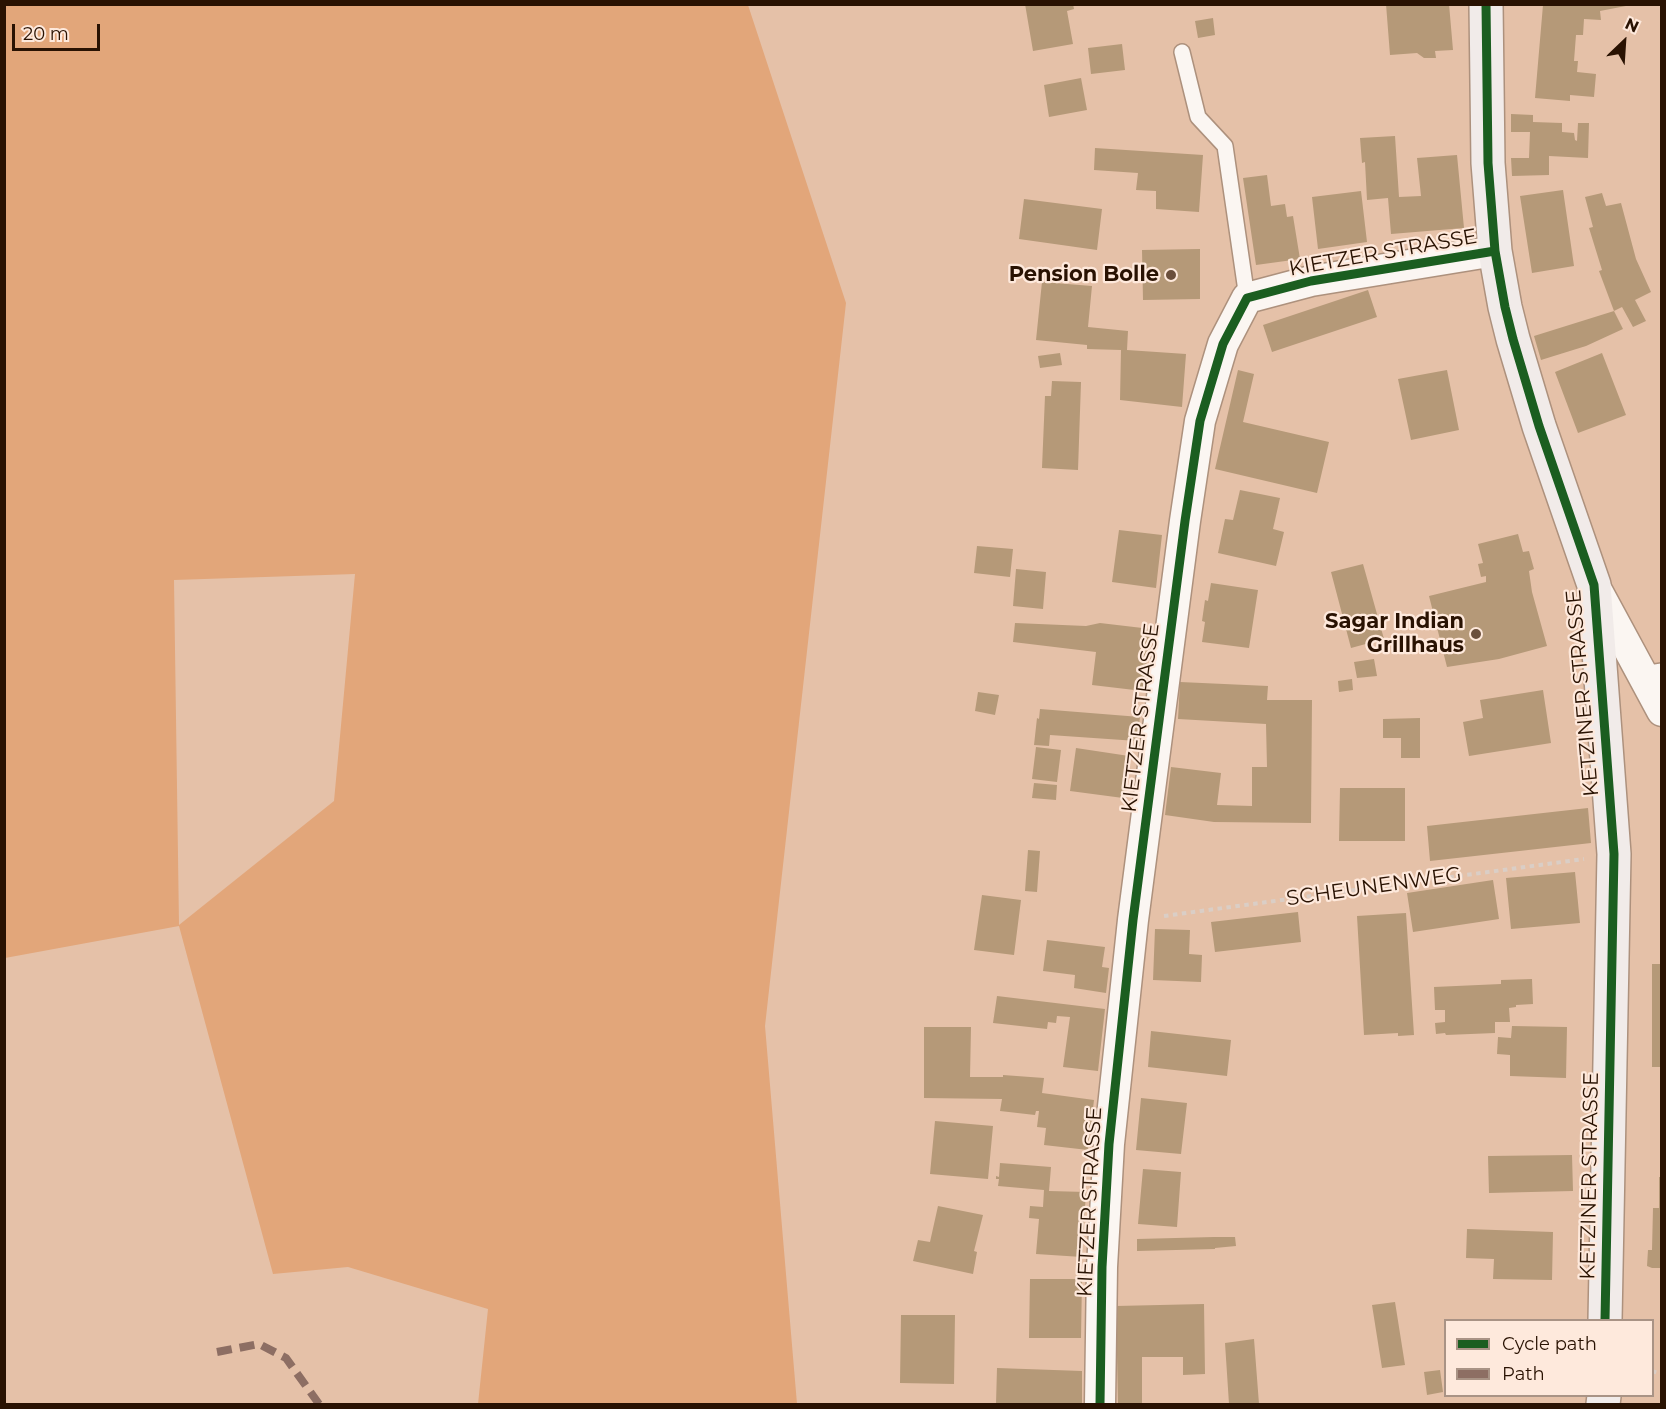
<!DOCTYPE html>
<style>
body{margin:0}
#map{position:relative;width:1666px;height:1409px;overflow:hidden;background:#e5c1a8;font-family:Montserrat,sans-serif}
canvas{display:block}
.frame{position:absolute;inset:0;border:6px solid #291202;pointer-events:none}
.legend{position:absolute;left:1444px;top:1319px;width:210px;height:78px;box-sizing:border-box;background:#fee9dc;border:2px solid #a99385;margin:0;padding:8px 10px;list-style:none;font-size:18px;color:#291202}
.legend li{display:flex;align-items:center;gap:12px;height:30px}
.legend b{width:30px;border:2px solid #a99385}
.north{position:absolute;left:1594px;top:12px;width:60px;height:60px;-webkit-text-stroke:4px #fee9dc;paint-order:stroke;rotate:25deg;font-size:16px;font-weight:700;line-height:24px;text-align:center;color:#291202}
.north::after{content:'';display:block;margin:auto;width:21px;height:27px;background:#291202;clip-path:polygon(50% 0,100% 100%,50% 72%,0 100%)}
.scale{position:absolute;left:12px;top:24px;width:88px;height:27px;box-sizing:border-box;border:3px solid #291202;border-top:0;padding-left:8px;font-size:18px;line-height:21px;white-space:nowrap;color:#291202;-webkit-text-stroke:4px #fee9dc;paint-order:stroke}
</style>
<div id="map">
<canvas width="1666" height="1409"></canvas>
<div class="frame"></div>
<ul class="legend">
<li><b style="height:8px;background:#1b5e20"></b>Cycle path</li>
<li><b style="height:8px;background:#8d6e63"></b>Path</li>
</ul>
<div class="north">N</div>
<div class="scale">20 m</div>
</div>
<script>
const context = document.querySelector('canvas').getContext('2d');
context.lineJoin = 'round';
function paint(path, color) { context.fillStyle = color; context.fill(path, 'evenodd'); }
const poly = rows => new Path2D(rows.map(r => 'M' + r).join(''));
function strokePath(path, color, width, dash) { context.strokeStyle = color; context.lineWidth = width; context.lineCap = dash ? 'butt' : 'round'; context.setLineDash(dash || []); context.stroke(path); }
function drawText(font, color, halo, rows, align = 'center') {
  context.font = font + ' Montserrat,sans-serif'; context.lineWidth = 4.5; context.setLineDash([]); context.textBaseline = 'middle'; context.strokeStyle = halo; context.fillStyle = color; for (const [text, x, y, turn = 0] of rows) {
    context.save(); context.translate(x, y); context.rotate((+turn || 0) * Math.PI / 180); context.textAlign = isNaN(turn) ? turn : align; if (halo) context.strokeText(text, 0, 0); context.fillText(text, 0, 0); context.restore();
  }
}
const green = poly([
 [4,5,748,5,846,303,765,1026,797,1404,478,1404,488,1309,348,1267,273,1274,179,926,5,958],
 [355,574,334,801,179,925,174,580]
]);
const building = poly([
 [1025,4,1073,4,1074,9,1067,11,1073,44,1033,51],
 [1386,4,1449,4,1453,50,1435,51,1436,58,1424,58,1417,53,1390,55],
 [1543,5,1631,5,1600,11,1601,20,1584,19,1583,35,1576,35,1574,61,1578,61,1577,72,1596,74,1594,97,1570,95,1570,101,1535,98],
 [1213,18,1215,35,1198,38,1195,21],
 [1122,44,1125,70,1091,74,1088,48],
 [1081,78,1087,110,1049,117,1044,85],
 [1511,114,1533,115,1533,122,1562,123,1562,132,1574,133,1575,140,1577,141,1578,123,1589,123,1588,158,1549,156,1549,175,1512,176,1511,158,1529,158,1530,132,1511,132],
 [1395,136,1399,197,1421,196,1417,158,1457,155,1464,228,1391,234,1388,198,1367,200,1365,162,1362,163,1360,138],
 [1095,148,1203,155,1199,212,1156,209,1156,191,1136,190,1138,173,1094,170],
 [1267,175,1271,206,1285,204,1287,217,1293,216,1300,259,1256,265,1243,178],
 [1563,190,1574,266,1532,273,1520,196],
 [1361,191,1367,242,1318,249,1312,197],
 [1602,193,1606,206,1621,203,1636,259,1651,292,1635,300,1646,321,1633,327,1622,307,1614,311,1599,271,1602,270,1589,228,1593,227,1585,197],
 [1024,199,1102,209,1097,250,1019,239],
 [1200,249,1200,299,1143,300,1142,250],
 [1042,282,1092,286,1088,327,1128,331,1127,350,1186,354,1182,407,1120,400,1121,350,1087,349,1087,345,1036,340],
 [1368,290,1377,317,1272,352,1263,325],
 [1614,311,1623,329,1586,346,1541,360,1534,336],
 [1060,353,1062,365,1040,368,1038,356],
 [1602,353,1626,415,1578,433,1555,372],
 [1238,370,1254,374,1243,422,1329,442,1317,493,1215,469],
 [1447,370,1459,430,1411,440,1398,379],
 [1052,381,1081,382,1078,470,1042,468,1045,396,1051,396],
 [1240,490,1280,498,1273,529,1284,532,1276,566,1218,553,1225,519,1233,520],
 [1119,530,1162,535,1156,588,1112,582],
 [1518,534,1523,552,1529,551,1534,569,1529,571,1532,592,1547,646,1499,659,1447,667,1429,596,1486,582,1486,576,1481,577,1478,564,1483,563,1478,544],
 [977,546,1013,549,1010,577,974,573],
 [1363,564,1384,639,1351,648,1331,572],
 [1016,569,1046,572,1043,609,1013,606],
 [1211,583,1258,590,1249,648,1202,642,1205,622,1202,621,1205,600,1208,601],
 [1015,623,1086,626,1100,623,1151,629,1143,691,1092,685,1096,652,1013,642],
 [1374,659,1377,676,1357,678,1354,662],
 [1352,679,1353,690,1339,692,1338,681],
 [1180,682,1268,686,1267,700,1312,700,1311,823,1214,822,1165,815,1171,767,1221,773,1217,805,1252,806,1252,767,1267,767,1266,724,1178,719],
 [1543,690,1551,743,1469,756,1463,722,1483,718,1480,700],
 [978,692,999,695,995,715,975,711],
 [1040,709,1140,717,1137,741,1050,735,1049,746,1034,745,1037,718,1039,719],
 [1420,718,1420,758,1401,758,1401,738,1383,738,1383,719],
 [1036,747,1061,750,1057,782,1032,779],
 [1076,748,1129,756,1123,798,1070,791],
 [1034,783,1057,785,1056,800,1032,798],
 [1340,788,1405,788,1405,841,1339,841],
 [1588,808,1591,843,1430,861,1427,826],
 [1028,850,1040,851,1037,892,1025,891],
 [1575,872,1580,923,1511,929,1506,878],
 [1493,880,1499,919,1413,932,1407,893],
 [982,895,1021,900,1014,955,974,950],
 [1298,912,1301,942,1215,952,1211,922],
 [1406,913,1414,1035,1398,1036,1398,1033,1364,1035,1357,916],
 [1155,929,1190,930,1189,954,1202,955,1201,982,1153,980],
 [1047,940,1105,947,1102,967,1109,968,1106,993,1074,988,1075,975,1043,971],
 [1652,964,1662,964,1662,1067,1652,1067],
 [1532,979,1533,1004,1516,1005,1516,1007,1509,1008,1510,1022,1495,1022,1495,1033,1446,1035,1445,1033,1436,1034,1435,1023,1445,1022,1445,1010,1435,1010,1434,987,1501,984,1501,980],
 [997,996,1105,1009,1098,1071,1063,1067,1070,1017,1057,1016,1056,1023,1048,1022,1047,1029,993,1023],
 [1512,1026,1567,1027,1566,1078,1510,1076,1510,1055,1497,1054,1498,1037,1511,1038],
 [924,1027,971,1027,970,1077,1003,1077,1003,1075,1044,1078,1042,1093,1094,1100,1088,1150,1044,1145,1046,1128,1037,1127,1039,1111,1036,1111,1035,1115,1000,1111,1002,1099,924,1098],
 [1151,1031,1231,1040,1227,1076,1148,1067],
 [1141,1098,1187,1103,1181,1154,1136,1150],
 [935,1121,993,1126,988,1179,930,1174],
 [1572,1155,1573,1191,1489,1193,1488,1156],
 [1000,1163,1051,1167,1049,1191,1086,1192,1082,1257,1036,1254,1039,1219,1029,1218,1030,1206,1043,1207,1044,1190,998,1186,999,1179,996,1179,996,1176,999,1177],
 [1143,1169,1181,1172,1177,1227,1138,1224],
 [1659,1177,1662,1177,1662,1268,1652,1268,1647,1266,1648,1250,1652,1250,1653,1208,1659,1208],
 [938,1206,983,1215,974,1251,977,1252,973,1274,913,1261,918,1240,930,1242],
 [1467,1229,1553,1232,1552,1280,1493,1279,1494,1259,1466,1258],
 [1214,1237,1235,1237,1236,1246,1215,1248,1215,1249,1137,1251,1137,1239],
 [1030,1279,1082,1279,1081,1338,1029,1338],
 [1395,1302,1405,1365,1382,1368,1372,1305],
 [1204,1304,1205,1374,1183,1375,1183,1357,1142,1357,1142,1404,1118,1404,1116,1306],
 [901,1315,955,1315,954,1384,900,1383],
 [1254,1339,1259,1404,1229,1404,1225,1343],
 [997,1368,1082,1371,1082,1404,996,1404],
 [1440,1370,1443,1392,1427,1395,1424,1372]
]);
const path = poly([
 [1164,916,1584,859],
 [1652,1371,1662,1374]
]);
const lane = poly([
 [1182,52,1198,117,1225,146,1247,298],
 [1643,674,1662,671]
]);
const street = poly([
 [1594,585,1662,711],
 [1100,1404,1102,1267,1109,1144,1133,920,1185,521,1200,421,1223,344,1247,298,1311,281,1495,251]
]);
const secondary = poly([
 [1486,4,1488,163,1495,251,1505,307,1513,339,1539,426,1594,585,1614,854,1605,1320],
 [1603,1404,1604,1396]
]);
const quiet = poly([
 [217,1352,259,1344,286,1358,319,1404]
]);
const cycleway = poly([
 [1486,4,1488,163,1495,251,1505,307,1513,339,1539,426,1594,585,1614,854,1605,1320],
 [1100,1404,1102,1267,1109,1144,1133,920,1185,521,1200,421,1223,344,1247,298,1311,281,1495,251]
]);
const markers = [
 [1171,275,6,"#6b4f3c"],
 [1476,634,6,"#6b4f3c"]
];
const streetNames = [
 ["KIETZER STRASSE",1383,253,-10],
 ["KETZINER STRASSE",1583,693,-95],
 ["KIETZER STRASSE",1141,718,-83],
 ["SCHEUNENWEG",1374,887,-8],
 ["KETZINER STRASSE",1590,1176,-89],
 ["KIETZER STRASSE",1090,1202,-87]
];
const poiNames = [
 ["Pension Bolle",1159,275],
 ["Sagar Indian",1464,622],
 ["Grillhaus",1464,646]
];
paint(green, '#e2a67a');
paint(building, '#b59978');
strokePath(lane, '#ad917d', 18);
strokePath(street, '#ad917d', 33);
strokePath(secondary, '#ad917d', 36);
strokePath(path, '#dacec6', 4, [4.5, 4.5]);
strokePath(lane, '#fbf6f2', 15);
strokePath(street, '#fbf6f2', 30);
strokePath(secondary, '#f1ebe9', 33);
strokePath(quiet, '#8d6e63', 8, [15, 8]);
strokePath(cycleway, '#1b5e20', 9);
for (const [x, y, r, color] of markers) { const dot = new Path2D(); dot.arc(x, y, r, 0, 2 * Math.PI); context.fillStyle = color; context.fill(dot); strokePath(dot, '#fee9dc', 2); }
drawText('21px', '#291202', '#fee9dc', streetNames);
drawText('bold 21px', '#291202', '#fee9dc', poiNames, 'right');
</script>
